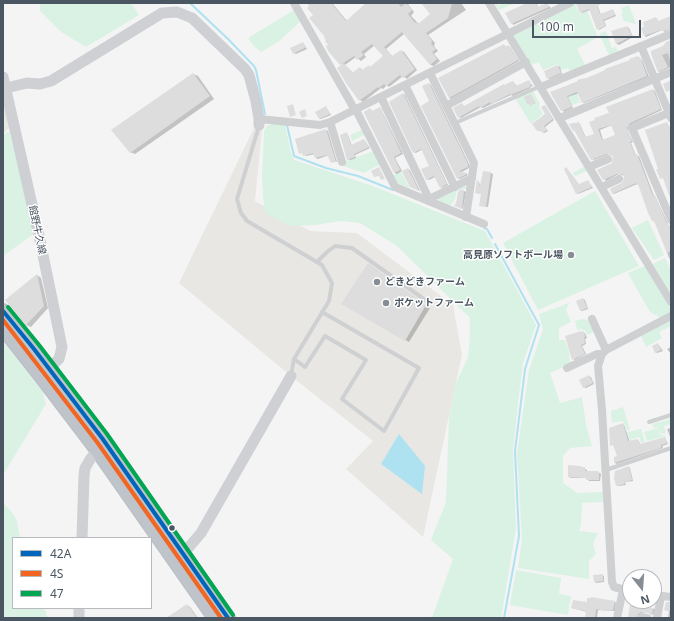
<!DOCTYPE html>
<meta charset="utf-8">
<style>
body{margin:0}
#map{position:relative;width:674px;height:621px;overflow:hidden;background:#f4f4f4;font-family:"Noto Sans",sans-serif}
canvas{display:block}
.frame{position:absolute;inset:0;border:4px solid #4a5661;pointer-events:none}
.legend{position:absolute;left:12px;top:537px;width:140px;height:72px;box-sizing:border-box;background:#fff;border:1px solid #b7bbc0;margin:0;padding:5px 7px;list-style:none;font-size:12px;color:#4a5661}
.legend li{display:flex;align-items:center;gap:8px;height:20px}
.legend b{width:20px;border:1px solid #b7bbc0}
.north{position:absolute;left:622px;top:569px;width:40px;height:40px;box-sizing:border-box;background:#fff;border:1px solid #b7bbc0;border-radius:50%;rotate:163deg;font-size:11px;font-weight:700;line-height:16px;text-align:center;color:#4a5661}
.north::after{content:'';display:block;margin:auto;width:14px;height:18px;background:#868d94;clip-path:polygon(50% 0,100% 100%,50% 72%,0 100%)}
.scale{position:absolute;left:532px;top:20px;width:109px;height:18px;box-sizing:border-box;border:2px solid #4a5661;border-top:0;padding-left:5px;font-size:12px;line-height:14px;white-space:nowrap;color:#4a5661;-webkit-text-stroke:3px #fff;paint-order:stroke}
</style>
<div id="map">
<canvas width="674" height="621"></canvas>
<div class="frame"></div>
<ul class="legend">
<li><b style="height:5px;background:#0065bd"></b>42A</li>
<li><b style="height:5px;background:#f26522"></b>4S</li>
<li><b style="height:5px;background:#00a651"></b>47</li>
</ul>
<div class="north">N</div>
<div class="scale">100 m</div>
</div>
<script>
const context = document.querySelector('canvas').getContext('2d');
context.lineJoin = 'round';
function paint(path, color) { context.fillStyle = color; context.fill(path, 'evenodd'); }
const poly = rows => new Path2D(rows.map(r => 'M' + r).join(''));
function strokePath(path, color, width, dash) { context.strokeStyle = color; context.lineWidth = width; context.lineCap = dash ? 'butt' : 'round'; context.setLineDash(dash || []); context.stroke(path); }
function drawText(font, color, halo, rows, align = 'center') {
  context.font = font + ' "Noto Sans","Noto Sans JP",sans-serif'; context.lineWidth = 3; context.setLineDash([]); context.textBaseline = 'middle'; context.strokeStyle = halo; context.fillStyle = color; for (const [text, x, y, turn = 0] of rows) {
    context.save(); context.translate(x, y); context.rotate((+turn || 0) * Math.PI / 180); context.textAlign = isNaN(turn) ? turn : align; if (halo) context.strokeText(text, 0, 0); context.fillText(text, 0, 0); context.restore();
  }
}
const commercial = poly([
 [3,98,10,128,3,133],
 [254,128,262,129,255,201,310,231,357,233,453,305,462,355,423,537,346,469,373,441,291,376,179,283]
]);
const green = poly([
 [40,3,79,3,81,5,84,3,131,3,139,15,86,47,61,32,40,11],
 [494,3,497,3,498,6,503,3,516,3,499,10],
 [575,4,580,14,587,11,598,37,577,49,585,65,570,72,568,68,561,70,558,64,543,70,539,62,531,65,512,33],
 [629,5,636,24,624,21,621,14,623,13,621,8],
 [294,10,301,21,278,42,261,52,254,46,248,38],
 [606,31,612,48,616,47,618,51,609,55,599,34],
 [533,91,540,104,539,107,543,114,531,124,515,98],
 [577,93,580,102,572,105,568,97],
 [272,124,285,125,291,153,294,160,370,185,485,231,536,325,523,363,519,395,513,450,516,528,501,618,430,618,433,615,453,559,431,540,446,502,449,417,456,383,468,357,470,335,470,318,397,246,360,223,341,221,315,225,290,226,265,213,263,196,262,177,264,131,267,126],
 [364,129,366,134,352,141,350,135],
 [9,131,35,233,3,256,3,135],
 [374,151,381,164,364,173,337,164],
 [585,166,587,171,575,176,573,173],
 [401,172,410,189,397,183,392,175],
 [465,184,468,188,467,189,460,189,460,191,457,190,455,199,450,206,437,201,438,198],
 [595,191,639,266,538,310,503,243],
 [648,220,664,255,654,260,632,228],
 [665,258,671,271,671,294,653,264],
 [645,266,671,309,670,313,661,318,650,312,628,273],
 [569,303,566,310,571,322,559,328,559,340,565,340,569,351,570,364,550,373,560,403,582,397,586,425,592,446,570,448,563,456,563,483,577,493,604,492,604,502,582,503,581,525,579,531,598,533,593,544,596,554,589,561,589,579,518,568,522,539,517,454,529,370,543,329,539,314],
 [582,319,588,320,594,332,587,335,585,330,583,330,582,329,577,330,575,321],
 [671,320,671,326,659,332,662,338,646,347,641,336],
 [3,342,43,392,46,404,3,475],
 [623,407,630,429,627,431,623,421,612,423,611,415,611,411],
 [671,419,671,424,664,426,666,433,661,434,658,429,660,435,667,436,647,441,644,432,658,428,658,427,654,428,652,424],
 [641,429,645,442,641,443,639,437,630,440,627,432],
 [3,503,12,512,17,521,20,538,13,538,13,608,44,608,48,618,3,618],
 [516,570,561,578,559,594,571,596,568,615,510,605]
]);
const water = poly([
 [399,434,425,466,422,494,381,464]
]);
const shadow = poly([
 [308,3,332,3,347,21,370,3,407,3,414,12,411,16,419,24,431,14,422,3,461,3,466,10,428,35,435,43,434,46,438,51,434,54,440,61,434,66,431,65,404,34,386,49,393,57,401,51,404,52,417,70,407,79,403,76,389,87,387,85,383,89,381,88,363,102,360,100,343,65,341,64,329,45],
 [375,45,385,56,371,68,363,70,360,68,353,73,345,65,356,57,361,61,366,57,364,54],
 [530,3,536,3,539,8,547,4,551,8,513,25,512,23],
 [579,3,594,3,597,4,601,15,613,10,616,16,604,21,606,26,599,30,590,10,582,13,581,12],
 [671,17,671,29,665,32,662,30,646,37,645,36,656,18,659,22],
 [627,27,629,28,633,37,619,45,617,44,612,32],
 [671,41,671,67,660,72,658,71,652,54,664,47],
 [303,43,307,49,296,54,294,53],
 [504,45,506,47,508,46,510,47,519,61,451,99,449,98],
 [638,57,642,60,649,77,584,103,582,102,579,93,568,97,573,108,564,112,551,92,631,61],
 [558,66,560,67,562,74,550,79,548,78],
 [193,74,198,76,214,99,135,154,130,152],
 [529,81,533,86,530,87,531,88,513,96,511,95,483,108,481,107,461,118,459,117,462,104,464,107,513,82,517,86],
 [429,84,431,85,470,166,469,168,460,173,467,174,468,175,460,179,458,178,430,101],
 [653,90,655,91,662,110,632,124,629,126,628,131,633,142,631,143,636,156,639,156,654,196,656,198,668,224,671,228,670,259,669,258,660,233,659,232,655,222,653,221,639,185,637,184,614,194,613,193,624,183,625,176,619,174,606,181,598,170,613,163,614,156,609,154,594,160,592,159,576,131,574,130,578,123,580,124,586,138,595,134,590,123],
 [612,125,616,135,603,140,600,130],
 [403,94,405,95,448,185,442,188,435,177,429,180,427,179,431,166,423,149,416,153,414,152],
 [326,107,331,115,321,119,319,118],
 [546,107,554,120,545,127,548,131,544,133,541,130,539,131,538,131,547,115],
 [380,108,381,109,403,154,395,158,402,171,397,174,395,173,365,112,370,109,373,112],
 [667,123,671,130,671,197,664,178,660,178,659,169],
 [326,130,328,131,337,162,332,162,329,155,318,159,316,158,315,154,306,156,304,154,302,154,308,152],
 [347,134,348,135,352,146,364,140,370,148,355,155,356,158,350,160,348,159],
 [566,168,579,185,588,181,593,188,578,194,577,193],
 [408,169,410,170,420,191,413,188],
 [491,173,493,174,488,207,482,206,482,194,476,193,478,181,481,186],
 [462,190,466,192,463,209,456,205],
 [372,267,430,308,409,342,342,303],
 [37,275,41,278,48,308,31,327,26,325,6,300],
 [583,299,585,300,588,309,582,311,581,310],
 [582,333,585,333,587,338,585,339,586,344,582,346,586,354,575,360,573,359],
 [658,344,663,351,657,353,656,352],
 [671,347,671,354,667,349],
 [589,376,591,377,594,384,586,388,584,387],
 [623,424,624,425,630,442,638,440,641,445,665,438,668,444,662,446,663,448,617,464,615,463,615,458,618,457,614,445,611,445],
 [671,428,671,439,667,429],
 [569,467,581,467,587,470,587,472,598,472,601,474,600,481,589,481,587,478,571,478,569,477],
 [629,467,630,468,633,481,625,482,626,485,619,486,617,485],
 [602,575,604,576,604,582,596,583,595,582],
 [634,601,645,601,645,607,655,609,654,615,650,613,645,612,640,614,638,618,629,618,633,607],
 [615,602,616,603,615,611,598,610,597,618,586,618,587,612,572,608,587,603],
 [671,603,671,618,668,618,669,611,665,610],
 [187,605,190,607,198,618,169,618]
]);
const stream = poly([
 [190,3,228,39,254,66,256,70,265,114],
 [287,125,294,156,326,168,358,176,393,190],
 [484,228,487,229,492,238],
 [495,244,539,325,525,369,515,451,519,536,504,618]
]);
const building = poly([
 [307,3,331,3,346,21,366,3,398,3,401,7,406,3,412,10,408,14,415,23,416,22,418,24,430,14,421,3,452,3,448,18,426,33,432,41,431,44,436,49,432,52,437,59,430,65,402,32,384,47,392,56,401,50,415,69,403,78,400,75,386,86,384,84,379,88,378,87,359,101,346,83,337,68,344,63,352,73,360,67,362,70,369,65,370,67,383,56,372,44,361,52,364,55,357,60,354,56,340,65,328,51,326,46,328,45,325,41,326,40,324,38,325,37,309,18,313,15,307,8,309,6],
 [527,3,535,3,538,7,547,3,549,7,511,24,505,13],
 [576,3,603,3,597,6,600,14,613,9,615,15,603,20,605,26,597,30,589,9,580,13],
 [671,16,671,29,663,31,661,30,644,36,641,28,644,27,643,22,656,17,658,21],
 [627,26,632,36,616,44,611,31],
 [671,40,671,59,670,60,668,53,662,55,668,67,658,72,651,54,651,51,663,46,666,42],
 [303,42,306,47,293,54,290,48],
 [504,44,505,47,508,45,518,60,449,98,438,78],
 [638,56,638,58,640,57,647,76,582,103,577,92,567,96,572,107,561,111,551,94,550,92,578,82,577,80,585,78,585,79,605,70,605,69,630,60,629,59],
 [558,65,561,73,547,79,544,71],
 [193,73,210,96,130,153,111,130],
 [529,80,532,85,529,86,530,87,510,95,510,94,491,104,490,102,480,108,479,106,458,118,453,108,462,103,464,106,504,84,504,85,513,81,516,86],
 [671,80,671,90,666,92,663,84],
 [429,83,468,164,468,167,459,171,467,173,467,174,457,179,421,106,429,101,422,86],
 [653,89,661,109,630,123,627,128,632,141,630,142,635,155,637,154,653,196,655,195,666,222,669,225,671,230,671,251,667,253,654,221,652,221,648,213,638,184,636,185,636,183,612,194,610,189,623,182,624,176,622,174,617,174,603,180,597,170,612,163,613,157,611,154,606,154,591,160,574,130,573,131,569,124,579,122,585,137,594,134,589,122,595,120,594,118,609,113,606,107],
 [611,125,615,135,602,140,598,129],
 [403,93,447,184,440,188,434,176,426,180,421,169,429,166,421,149,413,153,389,102],
 [531,94,536,103,530,106,529,104,527,104,524,97],
 [293,104,296,115,290,117,287,106],
 [545,105,553,119,544,126,547,130,542,133,540,130,537,131,532,124,545,114,541,107],
 [326,106,330,114,319,119,315,112],
 [380,107,401,153,394,157,400,170,394,173,364,113,364,112,370,108,372,111],
 [305,109,307,116,302,118,299,112],
 [667,122,671,132,670,198,663,178,660,179,656,169,658,169,645,130],
 [326,129,336,162,331,163,327,155,315,158,313,153,303,156,302,153,299,154,295,139],
 [347,132,351,145,364,139,369,147,354,154,355,157,347,160,340,135],
 [379,167,385,179,381,180,379,176,374,177,371,171],
 [566,167,579,184,588,180,592,187,576,194,564,169],
 [408,168,419,191,410,187,403,174,402,171],
 [483,171,491,172,486,207,479,206,481,194,475,193,477,179,480,186],
 [461,189,464,190,462,209,454,206,456,203,458,192],
 [368,263,426,305,405,341,341,304],
 [37,274,44,306,26,325,5,300],
 [583,298,587,308,580,311,576,301],
 [581,331,581,332,584,331,585,337,584,338,585,343,581,345,585,354,572,360,565,336],
 [658,343,661,350,655,353,652,346],
 [589,375,593,383,583,388,579,380],
 [623,423,628,441,638,439,640,444,665,437,667,443,661,445,661,448,614,463,614,457,617,456,613,445,610,446,609,428],
 [568,465,581,466,581,467,585,467,585,471,598,471,599,472,599,480,586,480,586,478,568,477],
 [629,466,632,480,624,482,625,484,616,486,614,478,615,471],
 [603,574,603,581,594,582,593,575],
 [591,597,615,601,613,610,605,611,596,609,595,618,585,618,586,611,571,608,573,600,587,602,587,598,591,598],
 [633,601,644,601,643,606,653,608,652,616,648,613,641,612,638,614,637,618,628,618,630,605,633,606],
 [666,602,671,602,671,611,664,610],
 [187,604,197,618,166,618]
]);
const lane = poly([
 [455,123,541,86],
 [259,126,237,199,241,213,247,221,322,265,332,283,329,301,294,359,291,375],
 [317,262,327,252,335,246,352,248,428,302],
 [294,359,305,367,325,336,366,360,342,399,384,431,419,368,322,312],
 [649,422,671,415],
 [606,470,671,448]
]);
const street = poly([
 [294,3,352,105,357,112,395,187,484,224],
 [489,3,671,302],
 [641,46,671,118],
 [430,73,474,163,466,217],
 [405,85,455,187],
 [541,87,671,34],
 [381,97,429,199],
 [446,106,526,62],
 [671,112,632,128,671,220],
 [560,118,671,72],
 [259,119,320,125,330,122,570,3],
 [330,122,342,162],
 [589,167,608,159],
 [602,187,619,179],
 [428,201,429,199,472,178],
 [592,319,606,350],
 [567,368,597,354,602,354],
 [630,591,614,587,612,582,602,410,598,366,602,354,606,350,671,316],
 [654,595,671,597],
 [642,617,647,618],
 [617,618,623,590],
 [657,618,661,596]
]);
const secondary = poly([
 [3,77,38,231,62,347,59,359,43,374],
 [6,88,27,83,40,84,51,81,162,13,177,12,192,18,245,69,249,75,256,101,259,119,259,125],
 [82,538,84,476,85,468,91,458,104,447],
 [183,554,201,533,291,376],
 [79,618,79,608]
]);
const highway = poly([
 [3,311,34,349,102,438,228,618],
 [3,328,41,376,98,451,215,618]
]);
const bus1 = poly([
 [3,311,34,349,102,438,228,618]
]);
const bus2 = poly([
 [3,320,97,442,221,618]
]);
const bus3 = poly([
 [8,307,39,345,107,434,233,615]
]);
const markers = [
 [571,255,4,"#868d94"],
 [377,282,4,"#868d94"],
 [386,303,4,"#868d94"],
 [172,528,3.5,"#4a5661"]
];
const streetNames = [
 ["館野牛久線",37,230,78]
];
const poiNames = [
 ["高見原ソフトボール場",563,255,"right"],
 ["どきどきファーム",385,282],
 ["ポケットファーム",394,303]
];
paint(commercial, '#e8e7e3');
paint(green, '#d9f2e3');
paint(water, '#aee2f0');
paint(shadow, '#0003');
strokePath(stream, '#aee2f0', 2);
paint(building, '#ddddde');
strokePath(highway, '#b9bec3', 16);
strokePath(lane, '#ced0d2', 4);
strokePath(street, '#ced0d2', 8);
strokePath(secondary, '#ced0d4', 11);
strokePath(highway, '#bec4c9', 14);
strokePath(bus1, '#0065bd', 4);
strokePath(bus2, '#f26522', 4);
strokePath(bus3, '#00a651', 4);
for (const [x, y, r, color] of markers) { const dot = new Path2D(); dot.arc(x, y, r, 0, 2 * Math.PI); context.fillStyle = color; context.fill(dot); strokePath(dot, '#fff', 1.5); }
drawText('10px', '#4a5661', '#fff', streetNames);
drawText('bold 10px', '#4a5661', '#fff', poiNames, 'left');
</script>
